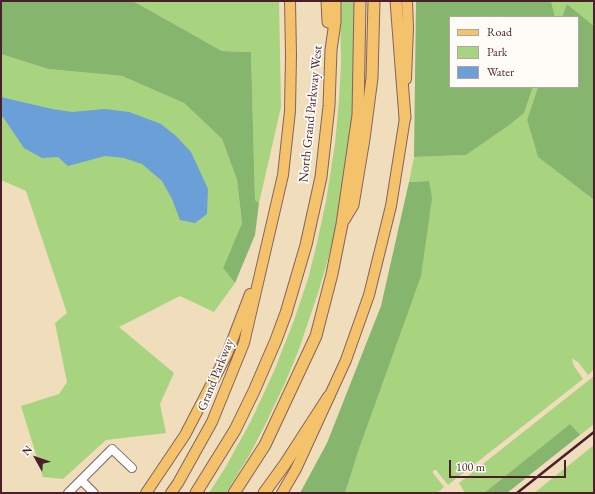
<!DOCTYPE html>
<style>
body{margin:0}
#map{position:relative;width:595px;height:494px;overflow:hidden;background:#f0ddbc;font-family:"EB Garamond",serif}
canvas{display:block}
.frame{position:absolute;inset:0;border:2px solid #4a1f2b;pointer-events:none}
.legend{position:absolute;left:449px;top:16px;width:130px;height:72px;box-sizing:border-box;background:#fdfcf7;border:1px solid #b5a4a5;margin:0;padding:5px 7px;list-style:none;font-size:12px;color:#4a1f2b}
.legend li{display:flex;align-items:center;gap:8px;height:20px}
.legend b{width:20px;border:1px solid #b5a4a5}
.north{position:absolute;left:16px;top:438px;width:40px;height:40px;-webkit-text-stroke:3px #fdfcf7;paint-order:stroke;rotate:310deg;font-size:11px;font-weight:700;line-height:16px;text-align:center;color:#4a1f2b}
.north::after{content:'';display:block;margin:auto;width:14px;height:18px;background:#4a1f2b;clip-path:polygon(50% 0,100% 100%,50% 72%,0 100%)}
.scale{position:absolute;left:449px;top:460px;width:117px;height:18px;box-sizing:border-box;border:2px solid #4a1f2b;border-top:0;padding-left:5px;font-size:12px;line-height:14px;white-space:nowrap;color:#4a1f2b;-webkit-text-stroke:3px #fdfcf7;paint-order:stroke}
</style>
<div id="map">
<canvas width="595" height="494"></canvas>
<div class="frame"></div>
<ul class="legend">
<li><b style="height:5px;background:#f4c26a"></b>Road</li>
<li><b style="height:11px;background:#a8d37f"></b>Park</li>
<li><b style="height:11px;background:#6b9fd7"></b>Water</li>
</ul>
<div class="north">N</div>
<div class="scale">100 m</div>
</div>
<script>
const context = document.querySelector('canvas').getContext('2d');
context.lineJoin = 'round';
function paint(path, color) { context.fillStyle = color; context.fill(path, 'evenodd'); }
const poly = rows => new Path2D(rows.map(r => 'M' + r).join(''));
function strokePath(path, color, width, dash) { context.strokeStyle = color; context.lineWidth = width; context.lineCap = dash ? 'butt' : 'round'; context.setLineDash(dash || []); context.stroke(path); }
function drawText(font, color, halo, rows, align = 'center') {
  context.font = font + ' "EB Garamond",serif'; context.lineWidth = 3.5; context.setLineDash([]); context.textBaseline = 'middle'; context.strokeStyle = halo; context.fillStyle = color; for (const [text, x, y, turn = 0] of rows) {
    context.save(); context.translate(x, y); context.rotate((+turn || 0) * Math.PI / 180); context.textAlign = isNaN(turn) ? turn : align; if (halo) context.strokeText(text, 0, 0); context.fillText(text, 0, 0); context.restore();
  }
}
const green = poly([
 [133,1,279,1,281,107,259,203,255,200,251,52,222,51],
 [340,1,354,1,355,57,354,86,352,119,341,199,334,235,326,266,318,293,298,352,285,383,267,421,250,454,226,493,209,493,225,468,251,421,274,371,293,323,308,279,317,243,326,201,335,144,339,100,341,63],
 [551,1,590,1,594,4,594,26,567,4,562,17,555,17],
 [1,54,48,69,122,76,184,103,222,139,237,180,242,223,223,268,235,283,214,312,180,296,119,327,174,373,160,404,166,433,106,440,63,479,43,477,21,406,59,394,67,382,55,323,67,313,26,191,1,180],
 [533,87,538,87,527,120,538,157,594,200,594,370,588,375,578,362,573,359,572,360,574,366,583,379,448,485,436,470,434,470,433,471,433,473,444,487,437,493,345,493,360,446,429,181,409,182,414,157,466,155,524,113],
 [594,376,594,424,580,435,569,425,484,493,465,493,459,483],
 [594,445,594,493,534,493]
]);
const forest = poly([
 [1,1,133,1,222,51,251,52,255,200,259,203,255,235,235,283,223,268,242,223,237,180,222,139,184,103,122,76,48,69,1,54],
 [416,1,551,1,555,17,450,17,450,87,533,87,524,113,509,125,466,155,414,157],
 [567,4,594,26,594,200,538,157,527,120,538,87,578,87,578,17,562,17],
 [429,181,432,198,421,276,360,446,345,493,300,493,327,443,381,306,409,182],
 [570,424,580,435,507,493,484,493]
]);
const water = poly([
 [1,97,52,109,72,112,105,109,129,112,161,124,176,136,191,152,208,189,207,214,195,223,180,220,172,199,162,181,142,164,124,158,105,156,68,166,58,157,42,158,24,148,3,117,1,117]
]);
const minor = poly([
 [81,480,94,493],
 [68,493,112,449,132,468]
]);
const major = poly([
 [406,79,408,28,407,1],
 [146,493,185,435,227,354,250,294],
 [171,493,178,483,212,422,244,343,283,175,290,111,291,55,290,1],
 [282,493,296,469,346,360,369,295,391,206,405,118,405,111]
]);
const highway = poly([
 [327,1,328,22],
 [396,1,405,118],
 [344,220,353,205,364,139,372,78,374,1],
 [196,493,235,430,254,391,276,340,286,313,306,245,321,177,329,106,331,50,335,22,335,1],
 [234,493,265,445,316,336,332,274,342,224,358,115,360,1],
 [264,493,285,464,329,396]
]);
const rail = poly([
 [517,493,594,432]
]);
const streetNames = [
 ["North Grand Parkway West",311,114,-84],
 ["Grand Parkway",216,375,-68]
];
paint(green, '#a8d37f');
paint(forest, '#86b56e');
paint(water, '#6b9fd7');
strokePath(minor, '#84625e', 10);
strokePath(major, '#84625e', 12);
strokePath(highway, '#84625e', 13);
strokePath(minor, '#fff', 8);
strokePath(major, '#f4c26a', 10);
strokePath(highway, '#f4c26a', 11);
strokePath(rail, '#4a1f2b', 2.5);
drawText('13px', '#4a1f2b', '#fdfcf7', streetNames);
</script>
